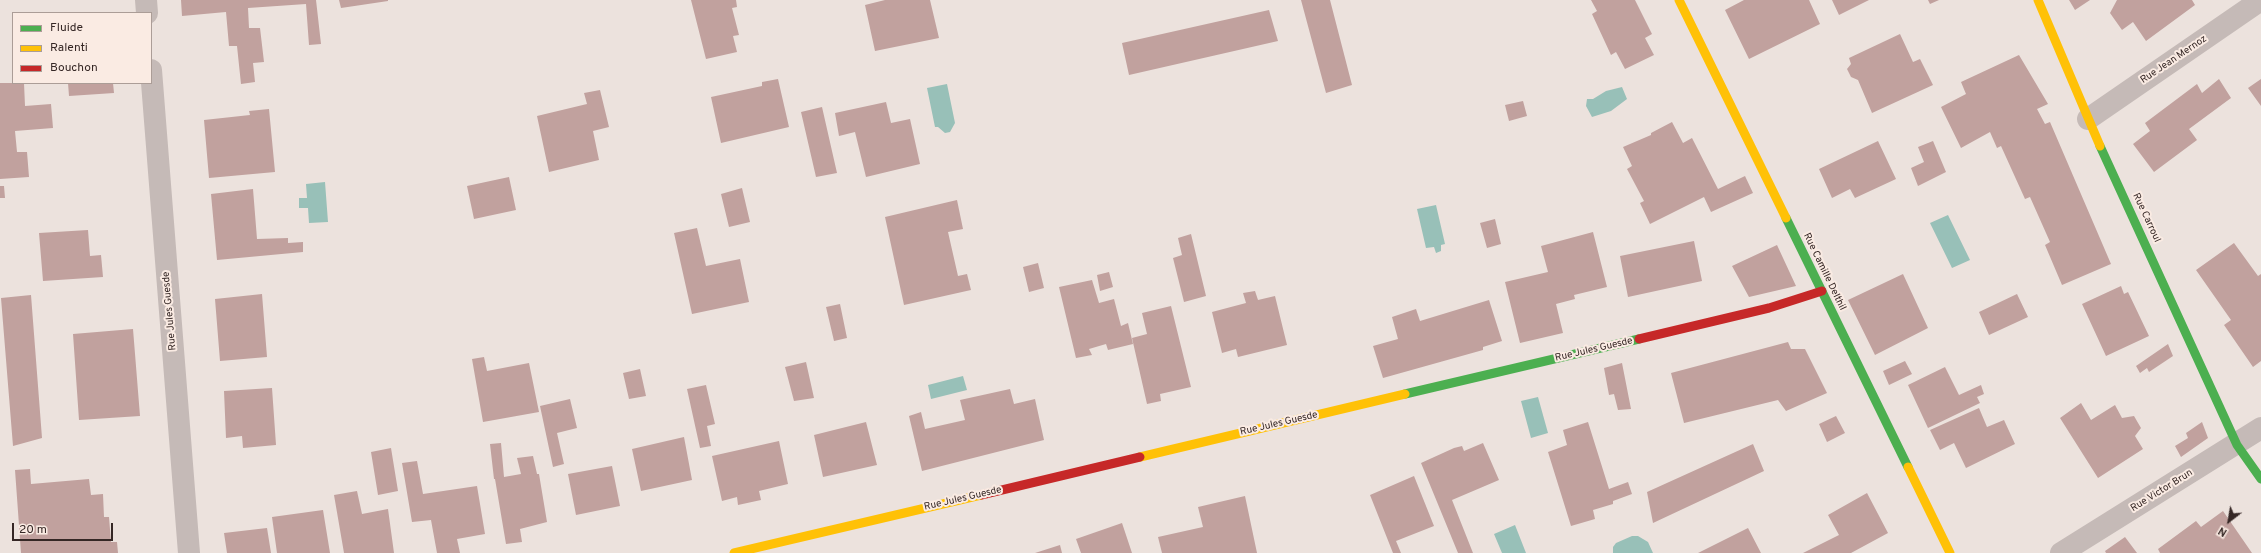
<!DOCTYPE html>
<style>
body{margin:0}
#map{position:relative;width:2261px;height:553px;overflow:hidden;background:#ece2dd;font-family:Overpass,sans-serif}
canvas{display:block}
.legend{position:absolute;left:12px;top:12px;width:140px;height:72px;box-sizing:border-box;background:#faebe3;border:1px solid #ab9d97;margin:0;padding:5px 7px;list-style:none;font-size:12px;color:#352725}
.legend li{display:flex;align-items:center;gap:8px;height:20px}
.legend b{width:20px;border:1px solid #ab9d97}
.north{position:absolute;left:2209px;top:501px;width:40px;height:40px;-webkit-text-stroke:3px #faebe3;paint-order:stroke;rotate:211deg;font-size:11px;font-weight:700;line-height:16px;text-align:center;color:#352725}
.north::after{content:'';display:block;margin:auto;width:14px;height:18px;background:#352725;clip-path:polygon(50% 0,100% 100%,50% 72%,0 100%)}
.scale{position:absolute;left:12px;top:523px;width:101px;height:18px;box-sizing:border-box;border:2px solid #352725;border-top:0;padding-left:5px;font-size:12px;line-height:14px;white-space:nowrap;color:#352725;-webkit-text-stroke:3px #faebe3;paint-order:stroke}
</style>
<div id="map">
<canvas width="2261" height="553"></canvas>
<ul class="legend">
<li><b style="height:5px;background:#4caf50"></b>Fluide</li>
<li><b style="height:5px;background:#ffc107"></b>Ralenti</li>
<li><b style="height:5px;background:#c62828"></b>Bouchon</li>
</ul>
<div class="north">N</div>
<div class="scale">20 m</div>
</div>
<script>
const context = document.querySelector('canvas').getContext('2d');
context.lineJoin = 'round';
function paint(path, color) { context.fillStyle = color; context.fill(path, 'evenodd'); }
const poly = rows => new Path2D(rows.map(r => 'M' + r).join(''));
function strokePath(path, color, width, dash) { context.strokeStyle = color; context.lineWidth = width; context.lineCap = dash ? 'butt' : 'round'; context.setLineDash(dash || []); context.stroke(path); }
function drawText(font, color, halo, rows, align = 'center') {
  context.font = font + ' Overpass,sans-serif'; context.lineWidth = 4; context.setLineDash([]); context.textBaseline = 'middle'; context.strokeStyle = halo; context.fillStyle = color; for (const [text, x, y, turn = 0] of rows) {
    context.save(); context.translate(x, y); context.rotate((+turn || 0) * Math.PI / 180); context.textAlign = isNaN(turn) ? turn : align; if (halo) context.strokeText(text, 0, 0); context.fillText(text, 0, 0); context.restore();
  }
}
const water = poly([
 [947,84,955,123,950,132,945,133,938,127,935,127,927,88],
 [1622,87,1627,99,1611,111,1592,117,1586,106,1587,99,1593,99,1606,91],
 [325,182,328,222,309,223,308,208,299,208,299,198,307,198,306,184],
 [1436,205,1445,244,1441,245,1441,251,1436,253,1434,247,1426,248,1417,209],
 [1948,215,1970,260,1952,268,1930,223],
 [963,376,967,390,931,399,928,385],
 [1538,397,1548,433,1531,438,1521,401],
 [1515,525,1526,553,1502,553,1494,534],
 [1632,536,1638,536,1648,542,1653,553,1613,553,1613,547,1616,543]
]);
const building = poly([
 [181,0,316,0,321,44,309,45,306,4,248,8,249,28,260,28,264,62,253,63,255,82,241,84,237,46,229,46,226,12,182,16],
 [339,0,388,0,388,1,341,8],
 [691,0,736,0,737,7,732,8,739,35,733,36,737,52,706,59],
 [885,0,930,0,939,38,875,51,865,5],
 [1301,0,1330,0,1352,85,1326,93],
 [1591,0,1635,0,1652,34,1645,38,1654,55,1625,69,1616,52,1611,55,1592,14,1597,11],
 [1744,0,1809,0,1820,24,1749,59,1725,10],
 [1832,0,1869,0,1839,15],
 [1928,0,1939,0,1930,4],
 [2069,0,2090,0,2075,10],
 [2117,0,2192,0,2195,5,2146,41,2133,22,2122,30,2110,13],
 [1269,10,1278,41,1129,75,1122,43],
 [1900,34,1913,62,1920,59,1933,85,1872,113,1858,80,1851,77,1847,69,1851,64,1849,58],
 [2019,55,2048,104,2037,109,2045,124,2050,122,2111,264,2062,285,2045,245,2050,242,2030,197,2025,199,2001,146,1997,148,1990,132,1961,148,1941,107,1966,94,1961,82],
 [778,79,789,127,721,143,711,97,762,86,762,82],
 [2219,79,2231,98,2189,129,2197,140,2154,172,2133,144,2150,131,2145,123,2197,84,2202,93],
 [2261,79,2261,106,2248,88],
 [0,83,24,83,25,106,51,104,53,128,15,131,17,152,27,152,29,177,0,179],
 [68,83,113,83,114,93,69,96],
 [600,90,609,127,593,131,599,160,549,172,537,116,587,104,584,93],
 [1523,101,1527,116,1509,121,1505,105],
 [886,102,891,123,910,119,920,164,866,177,855,132,839,136,835,113],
 [822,107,837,173,816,177,801,112],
 [269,109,275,172,209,178,204,120,250,115,249,111],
 [1672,122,1683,143,1692,138,1718,189,1745,176,1753,193,1711,212,1704,197,1650,224,1640,203,1644,201,1627,169,1632,166,1623,147,1651,135,1651,133],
 [1878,141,1896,179,1855,198,1850,189,1832,198,1819,169],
 [1933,141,1946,172,1918,186,1911,168,1924,162,1918,147],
 [509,177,516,210,474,219,467,186],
 [0,186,4,186,5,198,0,198],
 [742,188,750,222,729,227,721,194],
 [253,189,257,239,288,238,288,243,303,242,303,252,217,260,211,194],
 [957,200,963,229,948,232,958,276,967,274,971,290,904,305,885,217],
 [1495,219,1501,244,1487,248,1480,223],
 [697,228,706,266,740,259,749,302,692,314,674,233],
 [88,230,90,256,101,255,103,277,43,281,39,233],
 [1593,232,1607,287,1574,295,1575,299,1556,304,1563,333,1520,343,1505,282,1548,272,1541,246],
 [1191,234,1206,296,1184,302,1173,258,1182,255,1178,238],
 [1694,241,1702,281,1628,297,1620,256],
 [2234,243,2258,276,2261,274,2261,361,2253,367,2224,325,2231,320,2196,270],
 [1777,245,1796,286,1749,297,1732,266],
 [1038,263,1044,288,1029,292,1023,267],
 [1109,272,1113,287,1100,291,1097,275],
 [1903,274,1928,328,1875,355,1848,300],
 [1092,280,1099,303,1114,299,1121,326,1128,323,1133,344,1108,350,1106,344,1089,349,1092,355,1076,358,1059,287],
 [2121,286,2124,294,2128,292,2149,336,2106,356,2082,304],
 [1255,291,1258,300,1275,296,1287,345,1238,357,1236,349,1222,353,1212,312,1246,303,1243,293],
 [262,294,267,357,220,361,215,299],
 [2017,294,2028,317,1989,335,1979,312],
 [31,295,42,438,13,446,1,298],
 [1489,300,1502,341,1483,347,1483,350,1383,378,1373,346,1398,339,1392,317,1416,309,1420,321],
 [840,304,847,338,834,341,826,307],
 [1171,306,1191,387,1160,394,1161,401,1147,404,1132,338,1147,334,1142,313],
 [133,329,140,416,79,420,73,334],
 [1788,342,1791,349,1805,349,1827,393,1786,411,1778,400,1684,423,1671,373],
 [2168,344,2173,356,2149,372,2147,368,2140,373,2136,366],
 [484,357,487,371,529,363,539,412,483,422,472,359],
 [1905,361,1912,374,1889,385,1883,371],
 [806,362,814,398,794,401,785,367],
 [1622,363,1631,409,1618,410,1614,394,1609,395,1604,368],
 [1945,367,1959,395,1981,385,1984,394,1977,397,1980,403,1928,428,1908,385],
 [640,369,646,396,629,399,623,373],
 [706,385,715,424,707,426,711,446,700,448,687,389],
 [272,388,276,445,243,448,242,436,226,438,224,391],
 [1010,389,1014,404,1035,399,1044,440,922,471,909,416,921,412,925,429,965,420,960,400],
 [570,399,577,428,557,433,564,464,553,467,540,406],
 [2081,403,2091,420,2115,405,2122,418,2134,416,2141,428,2135,436,2143,449,2098,478,2060,418],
 [1979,408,1987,427,2004,420,2015,444,1966,468,1954,443,1940,450,1930,430],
 [1836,416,1845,433,1827,442,1819,424],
 [866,422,877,465,823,477,814,435],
 [1588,422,1609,489,1628,482,1632,494,1613,501,1613,504,1593,510,1595,519,1571,526,1548,452,1567,445,1563,430],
 [2202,422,2208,438,2181,457,2175,446,2188,438,2186,433],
 [684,437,692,480,641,491,632,449],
 [779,441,788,484,759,491,761,500,738,505,737,497,722,501,712,456],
 [501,443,504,477,521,474,517,458,533,456,537,474,539,474,547,522,520,529,522,542,506,544,495,479,494,479,490,444],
 [1483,443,1499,480,1452,500,1473,553,1458,553,1421,463,1454,448,1462,446,1464,451],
 [1753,444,1764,471,1653,523,1647,492],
 [391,448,398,491,378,495,371,452],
 [417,461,423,494,477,486,485,534,457,539,460,553,437,553,431,520,412,522,402,463],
 [612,466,620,506,576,515,568,474],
 [30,469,31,484,89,479,91,495,103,494,104,517,109,517,111,542,117,542,118,553,21,553,15,470],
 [1414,476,1434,526,1396,541,1401,553,1393,553,1370,495],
 [357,491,362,514,388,509,394,553,344,553,334,495],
 [1867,493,1888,533,1851,553,1803,553,1839,535,1828,515],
 [1245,496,1257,553,1162,553,1158,537,1203,527,1198,507],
 [323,510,330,553,277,553,272,517],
 [2223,511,2252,553,2160,553,2158,549,2196,521,2201,527],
 [1122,523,1132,553,1081,553,1076,539],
 [267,528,271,553,227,553,224,533],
 [1748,528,1761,553,1698,553],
 [2125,537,2137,553,2106,553,2105,551],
 [1060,545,1062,553,1035,553]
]);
const street = poly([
 [146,0,147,13],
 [151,70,189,553],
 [2088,119,2261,0],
 [2061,553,2261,428]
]);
const fast = poly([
 [2100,146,2237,445,2261,479],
 [1786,218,1908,467],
 [1405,394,1639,339]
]);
const slow = poly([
 [1679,0,1786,218],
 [2038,0,2100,146],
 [1140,457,1405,394],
 [1908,467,1950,553],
 [734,553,981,495]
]);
const jam = poly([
 [1639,339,1769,308,1822,291],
 [981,495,1140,457]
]);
const streetNames = [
 ["Rue Jean Mernoz",2174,60,-34],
 ["Rue Carroul",2146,218,65],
 ["Rue Camille Delthil",1824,272,64],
 ["Rue Jules Guesde",170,311,-95],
 ["Rue Jules Guesde",1594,350,-13],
 ["Rue Jules Guesde",1279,424,-13],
 ["Rue Victor Brun",2162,491,-32],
 ["Rue Jules Guesde",963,499,-13]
];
paint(water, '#98c0b8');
paint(building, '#c1a19e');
strokePath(street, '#c5bab7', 22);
strokePath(fast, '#4caf50', 9);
strokePath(slow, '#ffc107', 9);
strokePath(jam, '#c62828', 9);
drawText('10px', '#352725', '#faebe3', streetNames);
</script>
